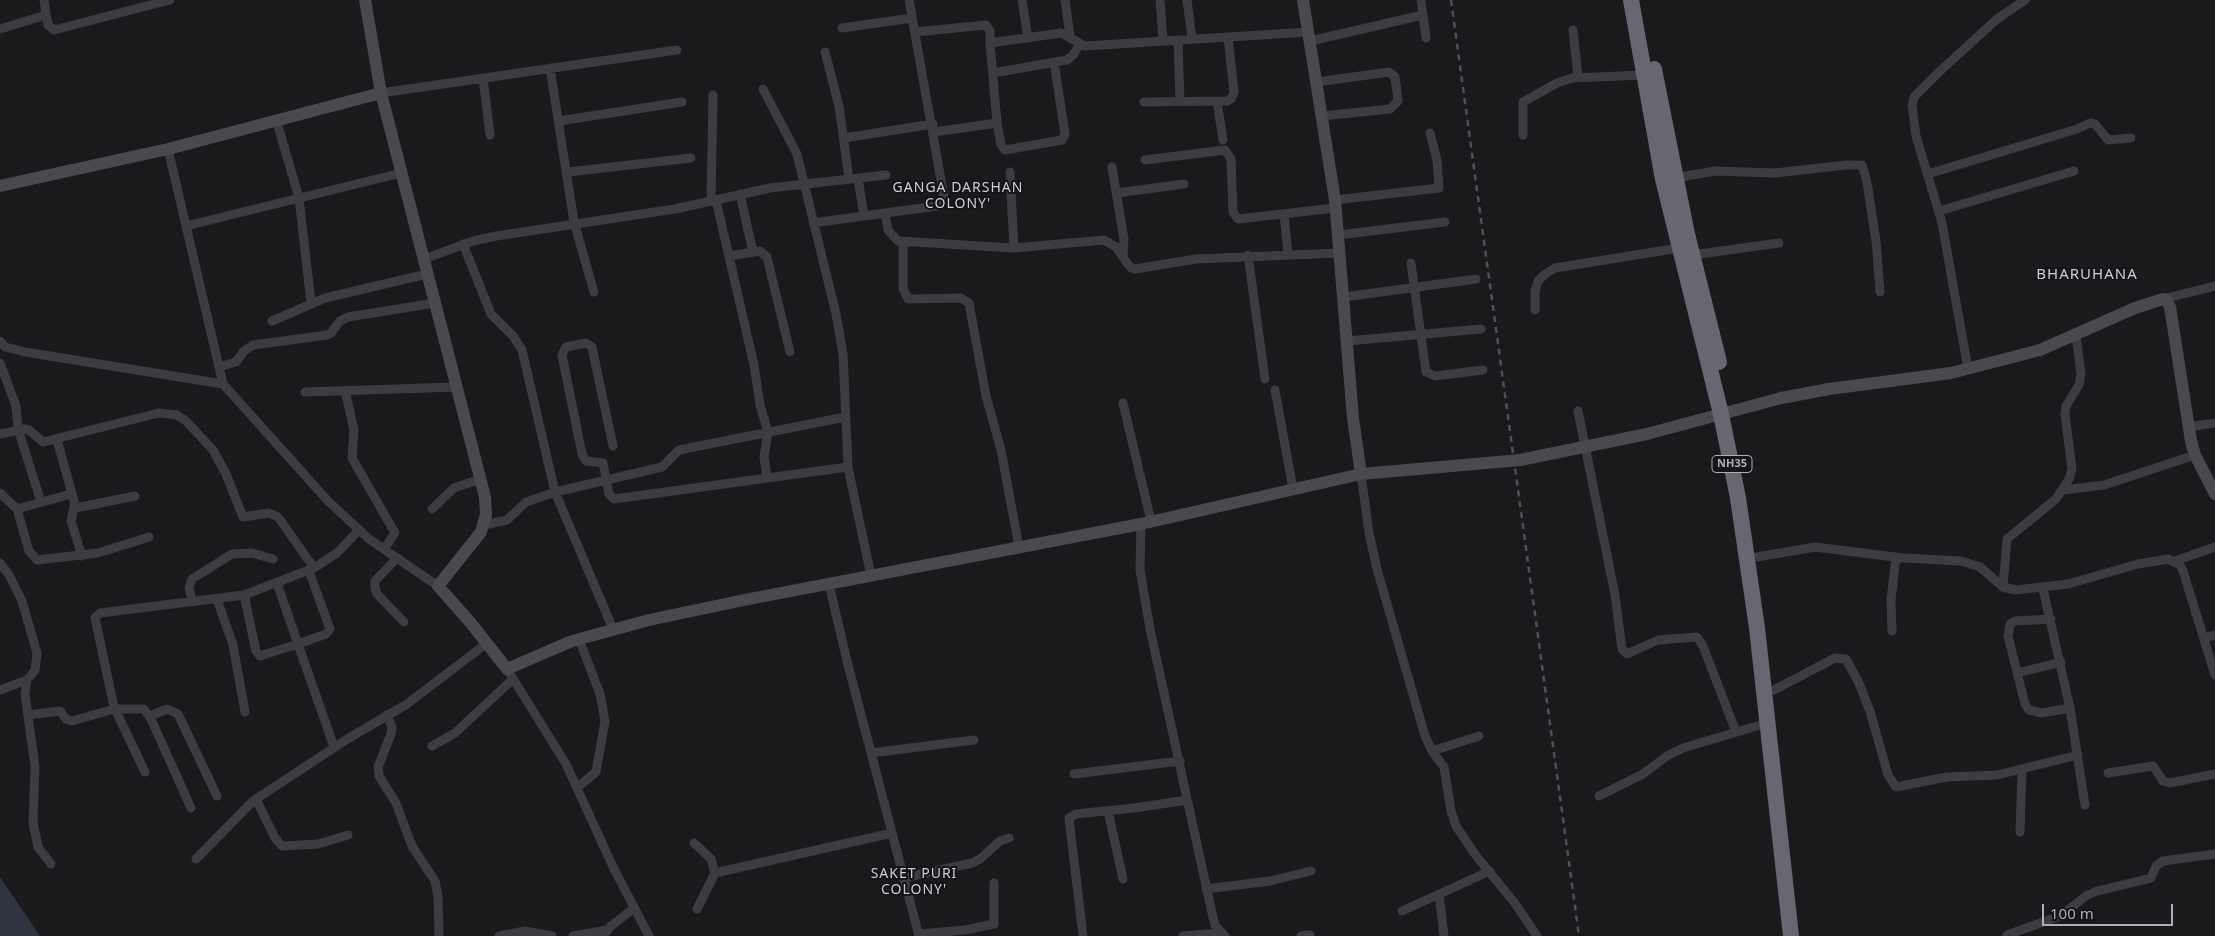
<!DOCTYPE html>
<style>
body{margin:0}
#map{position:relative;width:2215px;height:936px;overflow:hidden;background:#1a191c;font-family:"Noto Sans",sans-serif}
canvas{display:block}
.scale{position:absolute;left:2042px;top:904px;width:131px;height:22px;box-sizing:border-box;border:2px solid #acaebb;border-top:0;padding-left:6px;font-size:15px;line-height:18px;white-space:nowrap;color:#acaebb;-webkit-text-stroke:4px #151417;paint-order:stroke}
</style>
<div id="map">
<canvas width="2215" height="936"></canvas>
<div class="scale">100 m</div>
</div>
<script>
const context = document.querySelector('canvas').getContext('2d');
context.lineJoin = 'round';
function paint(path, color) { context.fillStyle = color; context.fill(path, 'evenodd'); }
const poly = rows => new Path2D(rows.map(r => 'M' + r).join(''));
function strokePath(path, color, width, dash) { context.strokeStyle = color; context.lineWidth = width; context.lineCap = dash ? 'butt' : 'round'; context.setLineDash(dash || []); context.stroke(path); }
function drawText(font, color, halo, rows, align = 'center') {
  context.font = font + ' "Noto Sans",sans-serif'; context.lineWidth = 4; context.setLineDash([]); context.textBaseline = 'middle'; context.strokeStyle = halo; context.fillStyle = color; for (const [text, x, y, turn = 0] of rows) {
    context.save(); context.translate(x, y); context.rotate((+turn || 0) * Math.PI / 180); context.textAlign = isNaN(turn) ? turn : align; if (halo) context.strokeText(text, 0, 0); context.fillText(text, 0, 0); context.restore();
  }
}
const water = poly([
 [0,877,40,936,0,936]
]);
const street = poly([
 [1022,0,1028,38],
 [1065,0,1070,36],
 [1160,0,1163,41],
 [1187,0,1192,39],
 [46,15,48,25,54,30,170,0],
 [1423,15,1426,38],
 [842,28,912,18],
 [0,29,46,15,44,0],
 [1573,30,1578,77],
 [915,32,986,25,990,31,990,43],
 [1178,40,1180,102],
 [1310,41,1423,15,1421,0],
 [825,52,839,106,849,179],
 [550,68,574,222,594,292],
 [993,73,1067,60,1073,55,1080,44],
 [483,78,490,135],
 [1317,82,1389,72,1395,77,1398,101,1390,109,1322,116],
 [763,89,797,154,836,314,843,354,848,467,871,576],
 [381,93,677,50],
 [1217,101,1223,140],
 [1144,102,1227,101,1231,99,1234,92,1228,37],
 [276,119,299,198,311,303],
 [559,121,682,102],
 [997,123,1001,145,1005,150,1062,140,1065,134,1054,62],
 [934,132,997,123,990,43,1061,33,1085,46,1309,32],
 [1523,135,1523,102,1557,83,1572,78,1644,75],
 [844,138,933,124],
 [168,149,223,384],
 [1145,160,1225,150,1231,159,1233,212,1238,219,1335,208],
 [1112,167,1124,239,1123,256],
 [568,172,691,158],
 [1010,172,1014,248],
 [1928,174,2077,129,2090,123,2095,124,2108,140,2131,138],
 [858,178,864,216],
 [1675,178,1715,171,1775,173,1846,165,1862,165,1867,182,1876,241,1880,292],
 [1116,193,1184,184],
 [740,194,753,252],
 [716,200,754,365,760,405,768,432,764,457,767,477],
 [1335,200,1439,188,1437,160,1430,133],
 [711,201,713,95],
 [1939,211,2074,171],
 [885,213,937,206,941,205,944,197,909,0],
 [1284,214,1288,254],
 [813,223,885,213,888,230,898,241,1014,248,1104,240,1116,247,1130,267,1135,269,1196,259,1340,253],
 [186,226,401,173],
 [1338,235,1445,222],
 [903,241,903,289,908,299,961,298,969,303,986,396,1001,450,1019,547],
 [463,244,491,314,513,336,522,350,555,492,613,629],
 [1248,255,1265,379],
 [1692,255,1779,243],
 [729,256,760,251,767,257,790,352],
 [424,259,473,241,496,236,675,209,770,188,886,175],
 [1411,263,1426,372,1435,376,1483,370],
 [1344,297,1476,279],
 [2163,299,2215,286],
 [1535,310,1535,291,1538,281,1545,274,1555,268,1679,248],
 [272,321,325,298,427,274],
 [0,341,5,347,25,352,223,384,328,501,369,539,438,586],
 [1347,341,1481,329],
 [0,363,16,406,18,429,41,502],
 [219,367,236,362,244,351,253,345,327,335,331,333,340,321,348,317,435,303],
 [1968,369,1942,223,1916,136,1912,105,1914,97,1939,72,1997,19,2025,0],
 [345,390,354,430,352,458,395,533,384,549],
 [1275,390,1293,489],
 [305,392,456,387],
 [1123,403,1151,521],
 [1578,411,1615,595,1622,649,1627,654,1658,640,1697,637,1703,646,1736,732],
 [2188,427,2215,423],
 [0,434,24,429,29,430,43,442,159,413,177,415,186,421,213,450,226,474,243,517,269,513,278,517,314,568],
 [57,440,76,508,135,496],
 [613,446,592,347,586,343,566,347,562,355,582,454,586,461,603,463,609,494,614,499,848,467],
 [1361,474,1369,533,1377,569,1425,736,1432,751,1444,767,1451,811,1456,826,1477,857,1514,902,1537,936],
 [2063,490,2104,485,2195,455],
 [0,493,17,509,29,551,37,560,98,553,149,537],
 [74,507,71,521,82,556],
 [17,509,71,494],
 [432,509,454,488,480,479],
 [1141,524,1140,570,1150,629,1212,913,1215,925,1225,936],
 [484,525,507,520,526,502,555,492,662,467,679,450,845,417],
 [1757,557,1815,547,1903,558,1961,561,1980,567,2003,587,2016,590,2068,584,2138,564,2168,559,2180,565,2183,571,2215,675],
 [397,558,375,581,375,588,377,594,404,622],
 [2175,561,2215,547],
 [0,563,9,575,22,601,37,653,35,670,27,680,25,694,35,767,33,823,38,847,51,864],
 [277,583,298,644,326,634,330,629,309,571],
 [829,584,847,661,919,936],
 [2003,587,2007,539,2056,499,2069,479,2072,469,2065,414,2066,406,2079,385,2081,374,2076,336],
 [2043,589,2070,708,2085,805],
 [244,595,256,651,260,656,298,644,334,747],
 [217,599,233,645,245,712],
 [192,602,189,587,192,579,232,554,252,553,273,559],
 [2051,619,2015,621,2010,624,2008,636,2025,704,2029,710,2042,713,2070,708],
 [1892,631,1891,600,1896,557],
 [2204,638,2215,635],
 [507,669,566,764,614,869,649,936],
 [2017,673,2061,662],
 [0,690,27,680],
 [1774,690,1835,658,1846,659,1858,681,1870,711,1888,775,1896,787,1947,777,1997,775,2078,755],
 [28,715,60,711,66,719,72,721,114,709,144,709,151,719,191,808],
 [387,715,392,727,391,734,378,767,379,776,396,803,412,846,435,881,438,896,439,936],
 [150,716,167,709,178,714,217,796],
 [432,746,455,733,513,679],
 [1432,751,1479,736],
 [871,753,974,740],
 [145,772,114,707,95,618,100,613,244,595,314,568,337,553,359,530],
 [2108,773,2153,766,2163,781,2170,783,2215,774],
 [1074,774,1180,761],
 [578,787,596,772,605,721,600,694,579,639],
 [1599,796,1643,774,1667,756,1683,748,1767,723],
 [256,799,275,838,282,846,318,844,348,835],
 [1108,811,1123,879],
 [2020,832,2022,770],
 [694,843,711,859,715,873],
 [196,859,253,801,349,738,407,704,487,643],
 [903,878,972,863,980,859,1000,841,1009,838],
 [1206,889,1270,881,1311,871],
 [1439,894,1444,936],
 [697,909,715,873,892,833],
 [1402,911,1490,871],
 [919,934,965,930,994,924,994,883],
 [2007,935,2060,916,2086,896,2097,891,2151,878,2156,866,2163,861,2215,854],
 [499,936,525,931,552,936],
 [573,936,607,930],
 [603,936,610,927,634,908],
 [1083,936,1069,818,1076,814,1134,808,1187,800],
 [1183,936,1220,933],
 [1301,936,1310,935]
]);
const secondary = poly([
 [365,0,381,93,485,497,486,515,481,532,438,586,470,622,507,669,572,641,649,620,744,600,1141,524,1361,474,1520,460,1647,434,1781,398,1829,389,1951,373,2040,350,2135,308,2163,299,2166,300,2170,307,2191,441,2195,455,2215,494],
 [1303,0,1335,200,1353,418,1361,474],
 [0,186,168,149,381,93]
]);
const highway = poly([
 [1631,0,1663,179,1721,414,1738,498,1757,628,1791,936],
 [1654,69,1687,234,1719,362]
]);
const rail = poly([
 [1451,0,1579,936]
]);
const shields = [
 [1732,464,40]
];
const shieldNames = [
 ["NH35",1732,464]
];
const neighbourhoodNames = [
 ["GANGA DARSHAN",958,188],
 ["COLONY'",958,204],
 ["SAKET PURI",914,874],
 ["COLONY'",914,890]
];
const quarterNames = [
 ["BHARUHANA",2087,275]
];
paint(water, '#2f3540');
strokePath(street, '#3d3c43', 9);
strokePath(secondary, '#494950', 12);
strokePath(highway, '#676771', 16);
strokePath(rail, '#505057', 2.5, [6, 5]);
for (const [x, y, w] of shields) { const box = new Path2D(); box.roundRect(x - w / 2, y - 8.5, w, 17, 4); context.fillStyle = '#151417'; context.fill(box); strokePath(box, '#acaebb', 1); }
drawText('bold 11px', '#acaebb', null, shieldNames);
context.letterSpacing = '1px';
drawText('14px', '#cdced7', '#151417', neighbourhoodNames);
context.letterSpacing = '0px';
context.letterSpacing = '1px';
drawText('15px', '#cdced7', '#151417', quarterNames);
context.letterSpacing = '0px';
</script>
